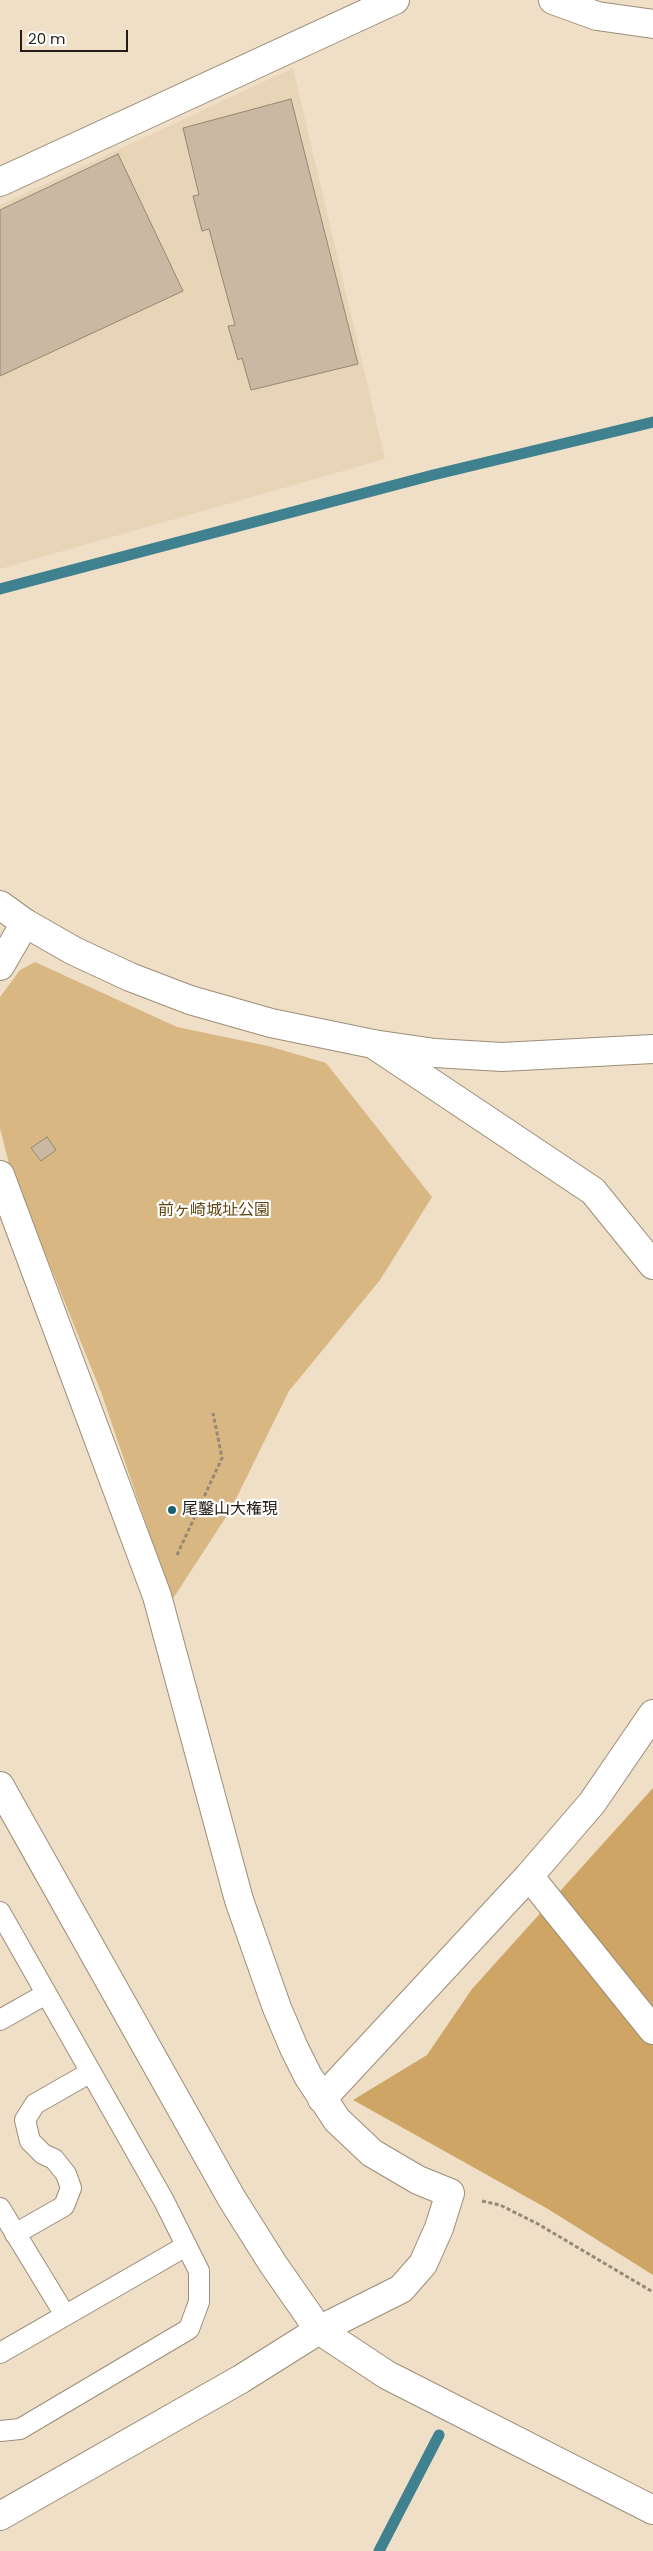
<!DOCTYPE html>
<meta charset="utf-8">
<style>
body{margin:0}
#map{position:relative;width:653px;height:2551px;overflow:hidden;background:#efdfc7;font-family:Poppins,sans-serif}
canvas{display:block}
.scale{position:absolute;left:20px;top:30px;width:108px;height:22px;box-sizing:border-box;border:2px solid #231d15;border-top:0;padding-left:6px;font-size:15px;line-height:18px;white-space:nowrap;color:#231d15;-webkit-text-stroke:4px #fff;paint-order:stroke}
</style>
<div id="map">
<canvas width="653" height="2551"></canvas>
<div class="scale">20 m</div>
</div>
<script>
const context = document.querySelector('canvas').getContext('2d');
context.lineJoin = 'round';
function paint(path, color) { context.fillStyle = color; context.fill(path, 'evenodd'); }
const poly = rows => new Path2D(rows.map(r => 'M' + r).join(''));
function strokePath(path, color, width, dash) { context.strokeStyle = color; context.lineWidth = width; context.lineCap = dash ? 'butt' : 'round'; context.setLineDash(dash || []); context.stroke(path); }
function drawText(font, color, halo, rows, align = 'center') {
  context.font = font + ' Poppins,"Noto Sans JP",sans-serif'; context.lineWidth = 4.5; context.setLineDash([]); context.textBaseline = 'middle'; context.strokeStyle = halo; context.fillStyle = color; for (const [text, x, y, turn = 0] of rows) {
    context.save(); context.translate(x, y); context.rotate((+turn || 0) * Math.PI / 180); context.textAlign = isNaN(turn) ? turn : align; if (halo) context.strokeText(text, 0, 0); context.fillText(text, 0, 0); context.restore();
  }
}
const built = poly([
 [293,68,385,459,0,569,0,205]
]);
const green = poly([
 [35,962,177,1027,268,1046,326,1063,432,1197,380,1280,289,1391,230,1511,172,1600,101,1392,9,1164,0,1128,0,997,20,970]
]);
const forest = poly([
 [653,1788,653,2275,548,2209,353,2100,427,2055,472,1989]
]);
const stream = poly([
 [0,589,433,475,653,422],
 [379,2551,439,2435]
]);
const building = poly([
 [291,99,358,364,251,390,242,358,238,360,228,326,235,325,209,229,202,231,193,196,199,195,183,128,291,99],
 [118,154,183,291,0,376,0,210,118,154],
 [47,1137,56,1150,41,1161,31,1148,47,1137]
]);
const path = poly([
 [177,1555,222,1458,213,1413],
 [482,2201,500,2205,538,2224,653,2292]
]);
const lane = poly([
 [0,1912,164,2201,199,2271,199,2302,189,2329,20,2429,0,2431],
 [0,2020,46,1994],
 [0,2208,65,2315],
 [15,2234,64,2206,71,2188,66,2174,54,2159,43,2154,30,2141,25,2120,35,2104,91,2072],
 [0,2353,186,2246]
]);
const street = poly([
 [553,0,597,16,653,24],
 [0,182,395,0],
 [0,966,25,923],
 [373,1044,593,1191,653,1265],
 [0,1175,157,1596,239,1900,277,2008,294,2048,308,2076,337,2120,372,2153,418,2180,450,2193,439,2228,423,2264,401,2289,319,2330],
 [529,1876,653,2030],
 [322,2099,529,1876,592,1803,653,1714]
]);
const secondary = poly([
 [0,905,25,923,74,951,130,977,190,1000,271,1023,373,1044,435,1053,502,1057,653,1049],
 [0,1786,232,2199,273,2264,319,2330,387,2375,653,2510],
 [0,2516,241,2379,319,2330]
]);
const markers = [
 [172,1510,5,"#195f70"]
];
const parkNames = [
 ["前ヶ崎城址公園",214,1211]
];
const poiNames = [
 ["尾鑿山大権現",182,1510]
];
paint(built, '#e8d4b6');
paint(green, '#d9b783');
paint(forest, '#cea564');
strokePath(stream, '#408190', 11);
paint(building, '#c9b9a2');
strokePath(building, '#958771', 1);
strokePath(lane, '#9c8d77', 22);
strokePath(street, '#9c8d77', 30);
strokePath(secondary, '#9c8d77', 30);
strokePath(path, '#958978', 3, [4, 2.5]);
strokePath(lane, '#fff', 20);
strokePath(street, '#fff', 28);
strokePath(secondary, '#fff', 28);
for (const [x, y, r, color] of markers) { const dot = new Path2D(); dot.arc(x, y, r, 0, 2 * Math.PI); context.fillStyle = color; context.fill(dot); strokePath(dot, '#fff', 2); }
drawText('16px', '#624613', '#fff', parkNames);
drawText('16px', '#231d15', '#fff', poiNames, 'left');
</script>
